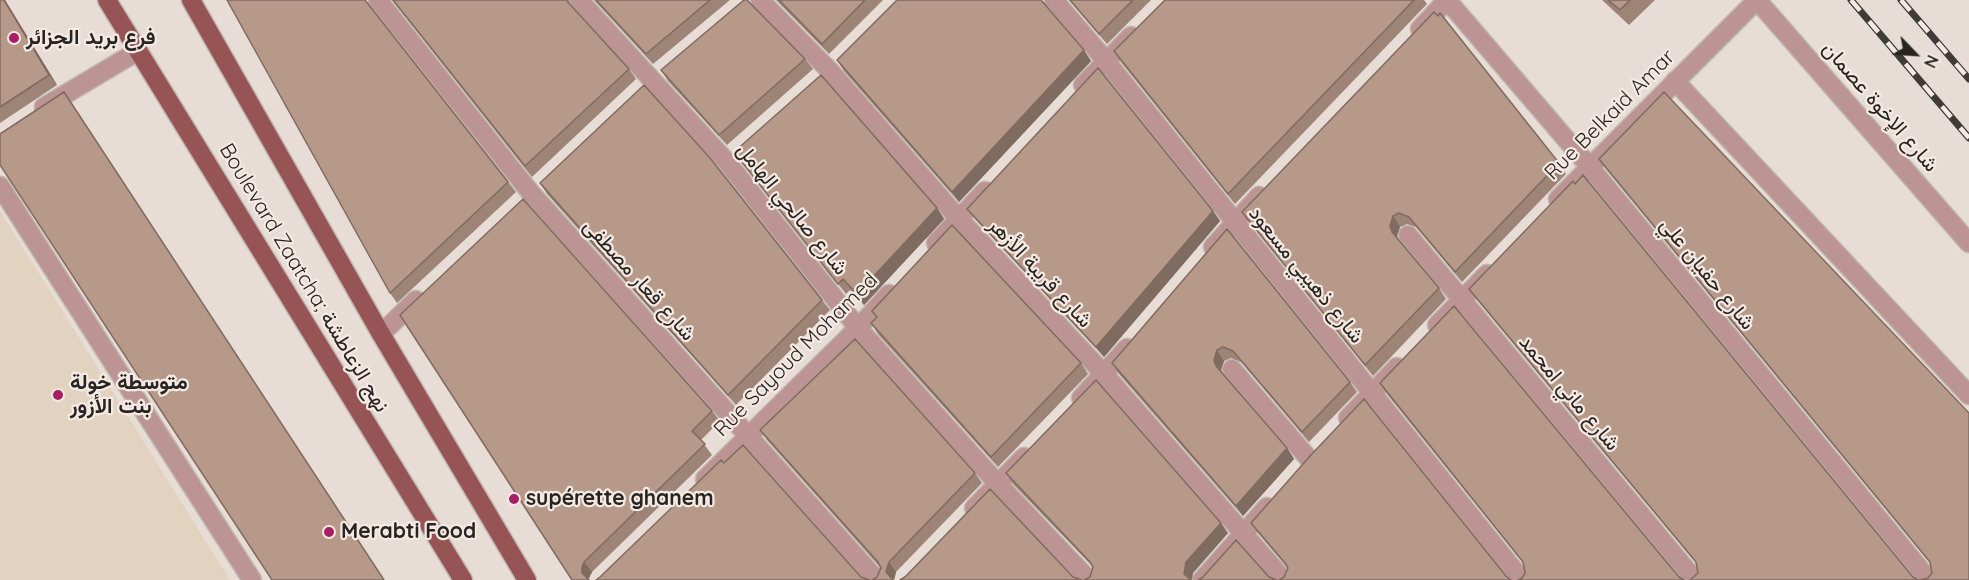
<!DOCTYPE html>
<meta charset="utf-8">
<style>
body{margin:0}
#map{position:relative;width:1969px;height:580px;overflow:hidden;background:#e7ddd6;font-family:Quicksand,sans-serif}
canvas{display:block}
.north{position:absolute;left:1885px;top:24px;width:60px;height:60px;-webkit-text-stroke:4px #f5eae3;paint-order:stroke;rotate:115deg;font-size:16px;font-weight:700;line-height:24px;text-align:center;color:#282421}
.north::after{content:'';display:block;margin:auto;width:21px;height:27px;background:#282421;clip-path:polygon(50% 0,100% 100%,50% 72%,0 100%)}
</style>
<div id="map">
<canvas width="1969" height="580"></canvas>
<div class="north">N</div>
</div>
<script>
const context = document.querySelector('canvas').getContext('2d');
context.lineJoin = 'round';
function paint(path, color) { context.fillStyle = color; context.fill(path, 'evenodd'); }
const poly = rows => new Path2D(rows.map(r => 'M' + r).join(''));
function strokePath(path, color, width, dash) { context.strokeStyle = color; context.lineWidth = width; context.lineCap = dash ? 'butt' : 'round'; context.setLineDash(dash || []); context.stroke(path); }
function drawText(font, color, halo, rows, align = 'center') {
  context.font = font + ' Quicksand,Vazirmatn,sans-serif'; context.lineWidth = 4.5; context.setLineDash([]); context.textBaseline = 'middle'; context.strokeStyle = halo; context.fillStyle = color; for (const [text, x, y, turn = 0] of rows) {
    context.save(); context.translate(x, y); context.rotate((+turn || 0) * Math.PI / 180); context.textAlign = isNaN(turn) ? turn : align; if (halo) context.strokeText(text, 0, 0); context.fillText(text, 0, 0); context.restore();
  }
}
const education = poly([
 [0,211,230,580,0,580]
]);
const street = poly([
 [378,0,530,192,877,580],
 [579,0,726,161,858,328,998,484,1089,580],
 [760,0,829,70,959,219,1104,374,1284,580],
 [1054,0,1106,61,1522,580],
 [1447,0,1589,166,1929,580],
 [1420,29,1447,0],
 [1675,81,1969,395],
 [1083,85,1131,36],
 [44,107,138,51],
 [0,186,252,580],
 [1558,199,1757,0,1969,243],
 [1408,235,1695,580],
 [936,243,985,191],
 [1213,247,1259,196],
 [1437,325,1487,274],
 [381,334,416,300],
 [1232,369,1309,459],
 [1081,398,1127,348],
 [1348,418,1397,367],
 [705,479,858,328,889,294],
 [974,508,1024,457],
 [1202,580,1267,507]
]);
const primary = poly([
 [107,0,463,580],
 [191,0,381,334,527,580]
]);
const rail = poly([
 [1851,0,1969,138],
 [1901,0,1969,79]
]);
const wall = poly([
 [0,0,5,0,57,85,0,123],
 [368,0,369,5,516,192,397,303,390,293],
 [392,0,569,0,570,4,629,69,636,79,532,177],
 [594,0,730,0,653,64],
 [776,0,883,0,829,54],
 [1069,0,1151,0,1107,44],
 [1165,0,1424,0,1427,4,1235,204,1121,62,1114,51],
 [1602,0,1655,0,1629,25],
 [1043,1,1091,61,959,202,844,71,837,60],
 [805,59,813,69,727,145,668,81,661,70],
 [734,152,937,208,944,219,864,305,850,290,846,294],
 [1599,159,1969,580,1928,578,1932,573,1931,564,1606,169],
 [1559,163,1566,174,1462,282,1416,227,1407,224,1400,227,1397,236,1398,239,1439,288,1446,299,1373,376,1250,222,1242,212],
 [540,183,822,300,830,310,736,405,547,194],
 [967,209,1213,211,1220,221,1104,357,975,219],
 [1227,229,1350,382,1357,392,1309,442,1241,362,1231,358,1224,361,1221,370,1222,372,1287,448,1294,459,1243,516,1119,374,1112,363],
 [1469,289,1913,577,1698,573,1697,564,1477,300],
 [872,311,1081,363,1088,374,998,467,878,334,871,323,877,318],
 [400,315,712,411,720,421,701,440,712,455,592,572,589,578,589,580],
 [1380,383,1679,577,1522,578,1525,573,1524,564,1387,394],
 [760,430,975,473,982,483,896,572,894,580,877,577,880,567,767,440],
 [1006,473,1228,533,1193,573,1090,577,1093,567,1013,484],
 [1251,523,1506,576,1284,577,1288,568,1287,567,1258,533]
]);
const shadedWall = poly([
 [4,0,5,0,57,85,49,75],
 [1084,50,1091,61,959,202,952,192],
 [937,208,944,219,864,305,857,294],
 [1213,211,1220,221,1104,357,1096,347],
 [1393,216,1400,227,1397,236,1399,242,1392,232,1390,226],
 [1217,350,1224,361,1221,370,1223,376,1216,366,1214,360],
 [1287,448,1294,459,1243,516,1236,506],
 [1221,523,1228,533,1193,573,1192,580,1184,574,1186,562],
 [584,562,592,572,589,578,589,580,582,573,582,567],
 [889,562,896,572,894,580,886,572]
]);
const building = poly([
 [0,0,4,0,49,75,0,107,0,0],
 [227,0,365,0,508,182,390,293,227,0],
 [393,0,566,0,629,69,525,166,393,0],
 [596,0,710,0,646,54,596,0],
 [744,0,747,0,805,59,719,135,661,70,744,0],
 [779,0,865,0,822,44,779,0],
 [897,0,1041,0,1084,50,952,192,837,60,897,0],
 [1070,0,1133,0,1099,34,1070,0],
 [1165,0,1414,0,1228,194,1114,51,1165,0],
 [1608,0,1630,0,1620,10,1608,0],
 [1434,12,1438,16,1440,13,1559,163,1455,272,1409,217,1399,213,1393,216,1390,226,1392,232,1439,288,1365,365,1242,212,1434,12],
 [1098,68,1213,211,1096,347,967,209,1098,68],
 [821,75,937,208,857,294,843,279,838,284,734,152,821,75],
 [644,85,710,158,822,300,728,395,540,183,644,85],
 [64,92,384,580,272,580,0,165,0,134,64,92],
 [1664,92,1969,413,1969,580,1919,580,1928,578,1932,573,1930,562,1599,159,1664,92],
 [1583,175,1913,577,1918,580,1690,580,1698,573,1696,562,1469,289,1573,181,1575,184,1583,175],
 [523,199,712,411,692,431,705,444,584,562,582,567,582,573,589,580,572,580,400,315,523,199],
 [952,225,1081,363,991,457,871,323,877,317,872,311,952,225],
 [1227,229,1350,382,1302,432,1233,351,1223,347,1217,350,1214,360,1216,366,1287,448,1236,506,1112,363,1227,229],
 [1454,306,1679,577,1684,580,1518,580,1522,578,1525,573,1523,562,1380,383,1454,306],
 [855,339,975,473,889,562,886,572,893,580,872,580,877,577,881,568,878,562,760,430,855,339],
 [1096,380,1221,523,1186,562,1184,574,1191,580,1084,580,1090,577,1093,567,1090,562,1006,473,1096,380],
 [1364,399,1506,576,1511,580,1279,580,1284,577,1288,568,1285,563,1251,523,1310,456,1364,399],
 [743,445,861,577,870,580,596,580,600,577,721,460,724,463,743,445],
 [990,489,1073,577,1082,580,900,580,905,577,990,489],
 [1236,540,1269,577,1277,580,1198,580,1203,577,1236,540]
]);
const markers = [
 [14,38,6,"#a71e64"],
 [58,395,6,"#a71e64"],
 [514,499,6,"#a71e64"],
 [329,532,6,"#a71e64"]
];
const poiNames = [
 ["فرع بريد الجزائر",26,38],
 ["متوسطة خولة",70,383],
 ["بنت الأزور",70,407],
 ["supérette ghanem",526,499],
 ["Merabti Food",341,532]
];
const streetNames = [
 ["شارع الإخوة عصمان",1880,107,49],
 ["Rue Belkaid Amar",1610,115,-45],
 ["شارع صالحي الهامل",792,209,51],
 ["شارع قريبة الأزهر",1040,273,47],
 ["شارع حفيان علي",1707,274,51],
 ["شارع ذهيبي مسعود",1306,275,51],
 ["Boulevard Zaatcha; نهج الزعاطشة",304,278,59],
 ["شارع قعار مصطفى",639,280,48],
 ["Rue Sayoud Mohamed",796,355,-45],
 ["شارع ماني امحمد",1569,393,50]
];
paint(education, '#e1d3c0');
strokePath(street, '#c1b8b2', 21);
strokePath(primary, '#c1b8b2', 21);
strokePath(street, '#bb9493', 18);
strokePath(primary, '#965455', 18);
strokePath(rail, '#403b37', 7);
strokePath(rail, '#f5eae3', 4.5, [14]);
paint(wall, '#9d8476');
paint(shadedWall, '#806b60');
paint(building, '#b79989');
strokePath(building, '#806b60', 1.5);
for (const [x, y, r, color] of markers) { const dot = new Path2D(); dot.arc(x, y, r, 0, 2 * Math.PI); context.fillStyle = color; context.fill(dot); strokePath(dot, '#f5eae3', 2); }
drawText('bold 21px', '#282421', '#f5eae3', poiNames, 'left');
drawText('21px', '#282421', '#f5eae3', streetNames);
</script>
